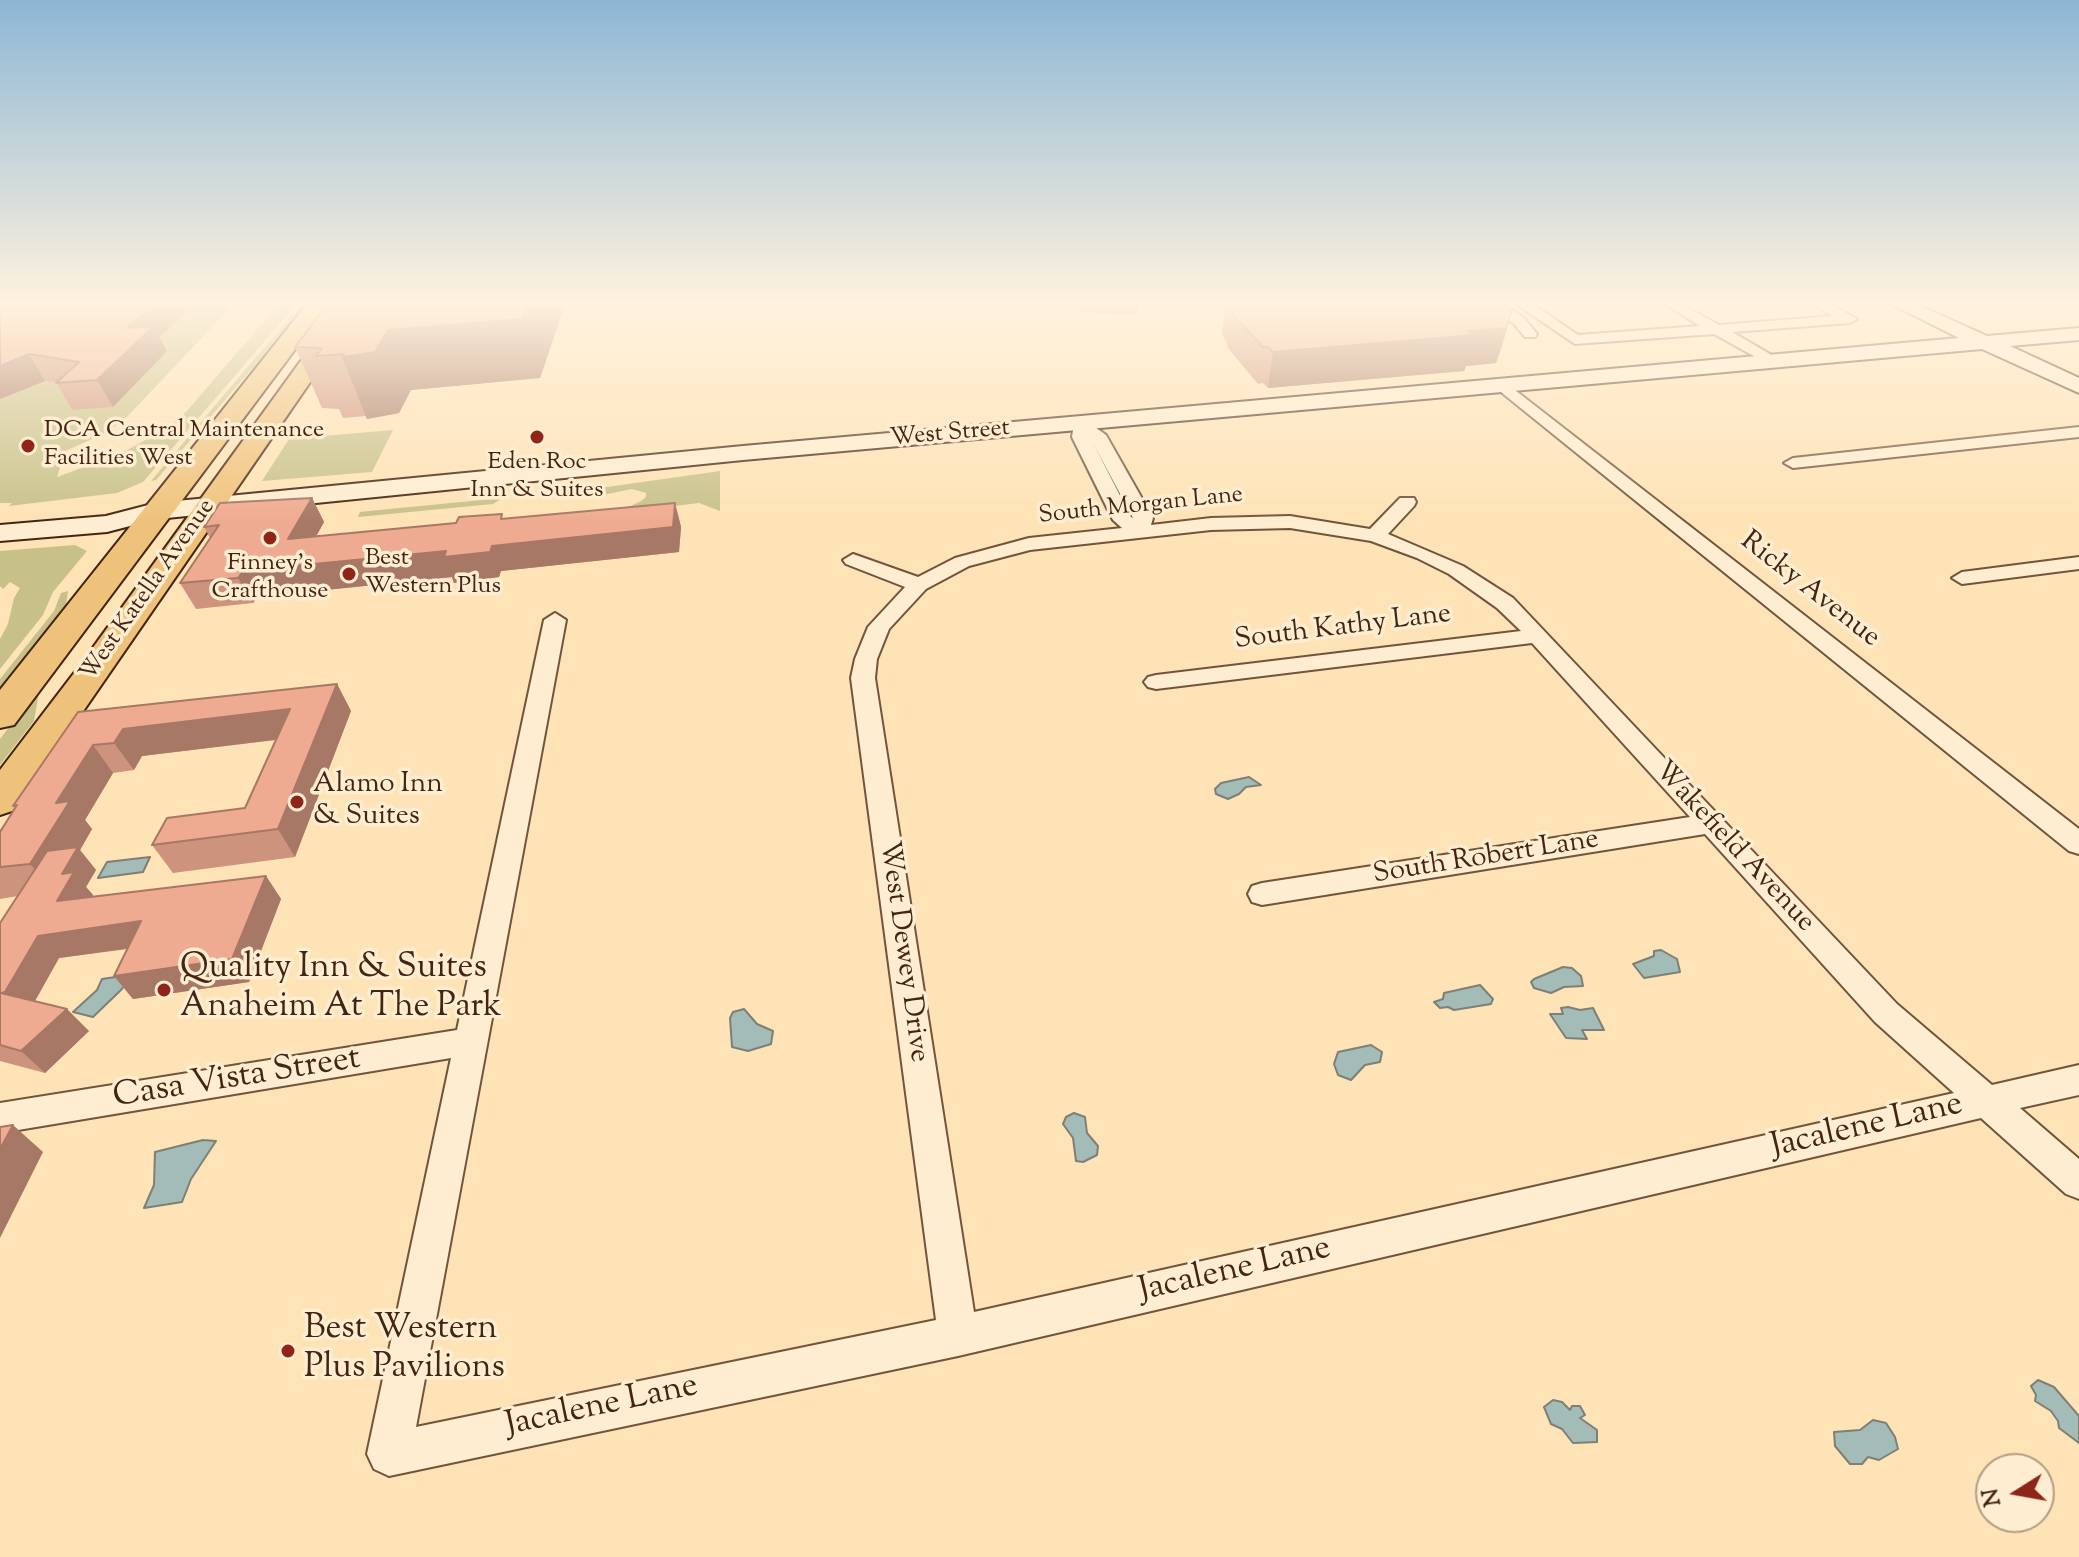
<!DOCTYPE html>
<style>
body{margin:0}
#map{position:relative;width:2079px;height:1557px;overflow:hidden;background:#fee3b6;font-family:"Sorts Mill Goudy",serif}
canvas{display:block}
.north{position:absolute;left:1975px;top:1453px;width:80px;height:80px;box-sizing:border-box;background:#feedd0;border:2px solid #b49d84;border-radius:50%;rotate:259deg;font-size:22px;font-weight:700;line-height:32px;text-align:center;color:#442413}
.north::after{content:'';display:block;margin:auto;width:28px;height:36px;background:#8f2418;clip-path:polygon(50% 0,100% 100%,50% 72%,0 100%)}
</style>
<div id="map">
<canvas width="2079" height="1557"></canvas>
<div class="north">N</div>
</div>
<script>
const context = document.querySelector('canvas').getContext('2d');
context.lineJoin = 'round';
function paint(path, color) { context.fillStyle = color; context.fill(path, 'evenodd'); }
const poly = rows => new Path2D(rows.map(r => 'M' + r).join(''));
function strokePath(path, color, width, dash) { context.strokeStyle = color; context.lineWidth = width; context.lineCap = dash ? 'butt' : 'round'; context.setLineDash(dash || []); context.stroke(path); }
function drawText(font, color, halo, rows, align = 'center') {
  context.font = font + ' "Sorts Mill Goudy",serif'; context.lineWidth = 7; context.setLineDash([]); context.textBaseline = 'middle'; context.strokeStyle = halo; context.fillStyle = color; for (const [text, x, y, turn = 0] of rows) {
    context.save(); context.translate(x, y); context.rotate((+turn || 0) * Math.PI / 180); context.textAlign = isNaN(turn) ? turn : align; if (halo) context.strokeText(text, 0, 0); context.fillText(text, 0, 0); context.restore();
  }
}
const green = poly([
 [0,304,230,304,226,308,230,308,124,420,101,435,65,451,57,477,120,454,169,427,186,412,279,304,297,304,143,482,117,493,9,506,12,503,0,503],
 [301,304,308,304,156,480,151,481],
 [393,430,372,472,262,481,289,439],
 [720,471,720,511,699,503,616,513,641,501,646,497,646,493,632,489,598,496,600,488],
 [502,498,493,504,358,517,360,512,369,511],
 [75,545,87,551,53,592,43,615,0,669,0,639,8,624,14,598,20,588,10,582,3,589,0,586,0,551],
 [68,591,66,605,0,689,0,679,54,611,61,593],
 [39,692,34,721,0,765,0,739,35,693]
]);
const water = poly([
 [1249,777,1261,785,1246,787,1239,794,1228,799,1216,794,1215,789,1221,783,1249,777],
 [150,857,143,872,98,878,107,862,150,857],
 [1661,950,1677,959,1680,972,1644,978,1633,964,1654,956,1654,951,1661,950],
 [1563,967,1572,968,1581,976,1583,986,1564,987,1551,993,1534,988,1531,982,1534,979,1563,967],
 [129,975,122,989,93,1017,73,1012,97,990,102,979,129,975],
 [1480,985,1493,999,1491,1004,1454,1010,1448,1007,1440,1008,1434,1002,1443,999,1444,993,1480,985],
 [1568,1007,1580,1010,1593,1008,1604,1030,1582,1030,1587,1039,1566,1038,1550,1014,1563,1014,1561,1008,1568,1007],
 [744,1009,757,1024,773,1031,771,1044,748,1051,732,1047,730,1018,733,1012,744,1009],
 [1371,1045,1382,1052,1380,1062,1365,1065,1351,1080,1338,1075,1334,1064,1338,1052,1371,1045],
 [1074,1113,1085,1117,1087,1133,1098,1146,1097,1155,1083,1162,1076,1161,1073,1138,1063,1124,1066,1117,1074,1113],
 [203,1140,216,1141,191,1179,182,1202,144,1208,154,1185,155,1152,203,1140],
 [2038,1380,2054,1387,2079,1416,2079,1443,2059,1428,2058,1421,2051,1411,2035,1401,2036,1395,2031,1386,2038,1380],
 [1553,1400,1562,1402,1570,1410,1572,1406,1580,1406,1585,1415,1580,1418,1597,1430,1597,1442,1573,1443,1562,1429,1551,1424,1544,1407,1553,1400],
 [1873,1420,1886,1423,1895,1437,1898,1449,1879,1460,1868,1457,1862,1464,1850,1464,1835,1446,1834,1432,1860,1430,1873,1420]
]);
const street = poly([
 [1487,304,1503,304,1524,318,1537,334,1535,337,1525,337,1514,324,1487,304],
 [1516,304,1532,304,1578,335,1700,326,1665,304,1681,304,1719,325,1833,316,1812,304,1829,304,1857,319,1850,323,1732,332,1775,357,1775,363,1770,365,1714,334,1575,344,1516,304],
 [1502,380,2079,829,2079,854,2069,851,1496,388,1494,385,1502,380],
 [1082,418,1106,435,1153,518,1151,525,1211,518,1290,516,1370,529,1400,498,1414,498,1416,502,1414,506,1388,534,1463,566,1513,598,1897,1004,1992,1085,2079,1065,2079,1095,2020,1108,2079,1159,2079,1199,2066,1194,1981,1118,958,1356,389,1476,374,1469,367,1454,451,1058,0,1133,0,1103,457,1030,544,620,555,613,566,620,416,1427,936,1320,851,678,855,659,868,627,905,587,846,564,843,560,853,554,918,577,955,558,1029,538,1122,528,1113,520,1072,437,1074,423,1082,418],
 [1093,443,1133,518,1131,517,1093,443],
 [1290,528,1371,541,1417,558,1449,574,1497,608,1521,631,1156,675,1148,677,1144,682,1148,687,1156,689,1532,643,1690,817,1262,883,1252,886,1248,894,1252,902,1262,905,1705,834,1875,1022,1954,1093,974,1312,875,678,877,659,889,629,926,589,969,566,1030,550,1211,530,1290,528],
 [2079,427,2079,437,1793,468,1784,463,1793,458,2079,427],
 [2079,557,2079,569,1962,584,1952,578,1962,572,2079,557]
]);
const secondary = poly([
 [1891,304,1916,304,1987,336,2079,328,2079,340,2010,346,2079,378,2079,393,1982,349,743,460,157,519,107,532,0,541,0,525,106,516,156,503,743,446,1959,338,1891,304]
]);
const primary = poly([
 [307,304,329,304,14,725,0,728,0,690,307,304],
 [342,304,364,304,15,810,0,815,0,770,84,660,342,304]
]);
const wall = poly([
 [0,304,190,304,192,308,159,337,167,351,113,407,72,410,56,382,45,381,0,399],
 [328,304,565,304,540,378,411,390,399,413,367,419,366,416,343,418,339,409,322,408,295,347],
 [1076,304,1139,304,1135,315,1079,312,1079,304],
 [1191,304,1501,304,1502,346,1496,363,1466,366,1464,371,1268,388,1263,383,1258,384,1227,347,1227,342,1222,335,1225,306],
 [312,498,324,522,316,536,675,503,681,527,679,552,501,571,499,577,454,583,452,577,257,597,253,603,196,609,180,583,210,538,204,527],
 [337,684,351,711,295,857,173,873,152,845,245,808,276,740,142,756,134,770,113,773,85,820,92,829,80,850,96,870,86,887,93,895,92,897,266,876,281,899,249,982,133,999,114,976,128,949,59,958,35,1001,89,1031,45,1073,0,1061,0,923,18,896,0,899,0,832,15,808,13,806,78,712]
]);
const shadedWall = poly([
 [156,304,190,304,192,308,159,337,167,351,113,407,97,380,127,328],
 [365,304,395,304,404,329,428,327,419,304,565,304,540,378,411,390,399,413,367,419,342,357,360,311],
 [1136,304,1139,304,1135,315],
 [1512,311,1502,346,1496,363,1466,366,1464,371,1268,388,1273,352,1468,331],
 [29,354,45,381,0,399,0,366],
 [312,498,324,522,301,564,288,539],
 [675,503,681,527,679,552,501,571,499,577,454,583,452,577,257,597,253,603,238,578,243,571,492,546],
 [337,684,351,711,295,857,278,829],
 [290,709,306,736,142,756,134,770,114,743,123,729],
 [93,745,113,773,85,820,92,829,80,850,96,870,86,887,93,895,77,924,57,901,54,891,30,864,56,803],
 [266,876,281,899,249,982,133,999,114,976],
 [141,921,160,944,59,958,27,1015,1,993,38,936],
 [67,1009,89,1031,45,1073,21,1051],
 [13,1125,43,1152,0,1238,0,1149]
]);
const building = poly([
 [0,304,156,304,127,328,154,326,97,380,56,383,79,362,29,354,0,366,0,304],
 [328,304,365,304,360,311,440,307,440,304,528,304,522,319,388,330,375,352,342,357,344,354,316,356,322,348,295,347,328,304],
 [1228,304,1501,304,1512,311,1506,328,1468,331,1474,335,1273,352,1268,347,1263,347,1230,312,1236,312,1228,304],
 [312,498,288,539,456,523,459,517,502,514,501,519,675,503,673,527,492,546,490,552,444,557,446,551,243,571,238,578,180,583,219,525,204,527,220,503,312,498],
 [337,684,278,829,152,845,167,818,245,808,290,709,123,729,114,743,93,745,56,803,70,801,30,864,0,867,0,832,17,805,13,806,78,712,337,684],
 [78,847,62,874,74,872,57,901,266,876,232,959,114,976,141,921,38,936,5,992,1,993,67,1009,21,1051,0,1045,0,923,47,851,78,847],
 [13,1125,0,1149,0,1127,13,1125]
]);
const markers = [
 [537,437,8,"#8f2418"],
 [28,446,8,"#8f2418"],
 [270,538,8,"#8f2418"],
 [349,574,8,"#8f2418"],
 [297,802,8,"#8f2418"],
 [164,990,8,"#8f2418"],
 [288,1351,8,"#8f2418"]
];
const farPoinames = [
 ["DCA Central Maintenance",44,432],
 ["Facilities West",44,460],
 ["Eden Roc",537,464,"center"],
 ["Inn & Suites",537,492,"center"],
 ["Best",365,560],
 ["Western Plus",365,588],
 ["Finney's",270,565,"center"],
 ["Crafthouse",270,593,"center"]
];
const farStreetnames = [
 ["West Street",950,435,-5],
 ["South Morgan Lane",1141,507,-6],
 ["West Katella Avenue",149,591,-55]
];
const streetNames = [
 ["Ricky Avenue",1809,591,38],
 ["South Kathy Lane",1343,629,-7],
 ["Wakefield Avenue",1733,848,47],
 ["South Robert Lane",1486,859,-9],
 ["West Dewey Drive",902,952,82]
];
const poiNames = [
 ["Alamo Inn",313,786],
 ["& Suites",313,818]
];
const nearPoinames = [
 ["Quality Inn & Suites",180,970],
 ["Anaheim At The Park",180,1009],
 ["Best Western",304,1331],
 ["Plus Pavilions",304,1370]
];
const nearStreetnames = [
 ["Casa Vista Street",237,1080,-9],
 ["Jacalene Lane",1867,1128,-13],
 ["Jacalene Lane",1235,1272,-13],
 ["Jacalene Lane",602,1408,-12]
];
paint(green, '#c7c189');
paint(water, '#a4bcb8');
strokePath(water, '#7e7f76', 2);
strokePath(street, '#72543c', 4);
strokePath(secondary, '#442413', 4);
strokePath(primary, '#442413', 4);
paint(street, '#feedd0');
paint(secondary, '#feedd0');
paint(primary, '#efc27b');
paint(wall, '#ce937d');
paint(shadedWall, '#a77866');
paint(building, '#efab91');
strokePath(building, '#a77866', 2);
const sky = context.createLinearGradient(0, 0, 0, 522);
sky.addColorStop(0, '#8db7d5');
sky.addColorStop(0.58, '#fff2de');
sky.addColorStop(1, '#fff2de00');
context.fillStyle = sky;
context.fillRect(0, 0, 2079, 522);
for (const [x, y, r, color] of markers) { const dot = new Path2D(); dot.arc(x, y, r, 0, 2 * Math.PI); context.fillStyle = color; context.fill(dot); strokePath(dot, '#feedd0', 3); }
drawText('24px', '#442413', '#feedd0', farPoinames, 'left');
drawText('24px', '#442413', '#feedd0', farStreetnames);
drawText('28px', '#442413', '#feedd0', streetNames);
drawText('28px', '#442413', '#feedd0', poiNames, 'left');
drawText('34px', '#442413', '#feedd0', nearPoinames, 'left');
drawText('34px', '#442413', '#feedd0', nearStreetnames);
</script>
